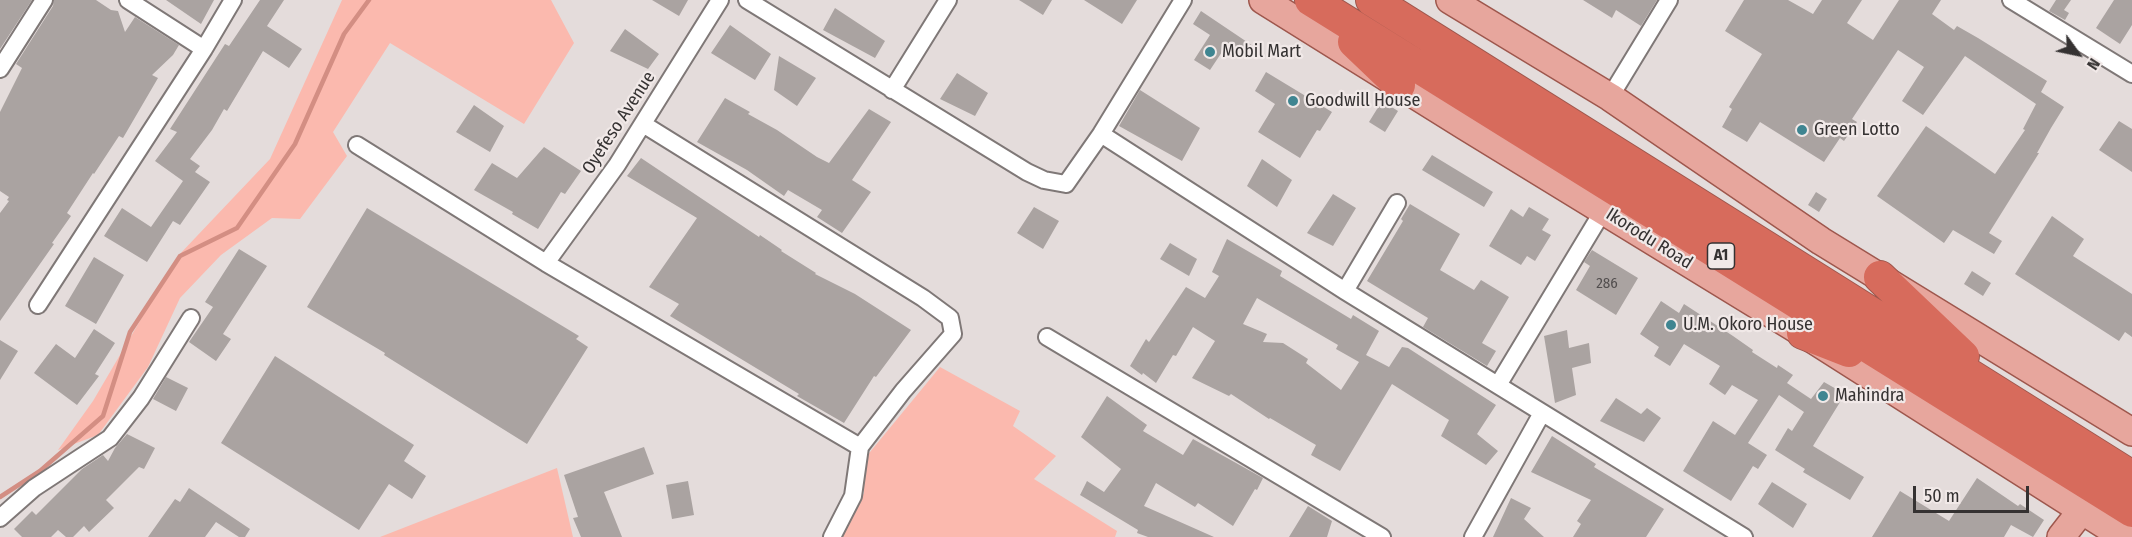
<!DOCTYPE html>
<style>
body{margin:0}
#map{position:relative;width:2132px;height:537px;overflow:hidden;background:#e4dcdb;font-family:"Fira Sans Condensed",sans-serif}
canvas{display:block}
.north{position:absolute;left:2048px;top:24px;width:60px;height:60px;-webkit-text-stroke:4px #f1e9e8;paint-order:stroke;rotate:123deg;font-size:16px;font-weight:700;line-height:24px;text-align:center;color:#353232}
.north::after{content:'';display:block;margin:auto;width:21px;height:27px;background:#353232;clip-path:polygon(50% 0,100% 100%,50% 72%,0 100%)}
.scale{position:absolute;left:1913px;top:486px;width:116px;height:27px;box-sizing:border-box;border:3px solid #353232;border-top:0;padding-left:8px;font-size:18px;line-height:21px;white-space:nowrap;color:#353232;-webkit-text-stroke:4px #f1e9e8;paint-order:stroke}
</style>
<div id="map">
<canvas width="2132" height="537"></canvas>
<div class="north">N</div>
<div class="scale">50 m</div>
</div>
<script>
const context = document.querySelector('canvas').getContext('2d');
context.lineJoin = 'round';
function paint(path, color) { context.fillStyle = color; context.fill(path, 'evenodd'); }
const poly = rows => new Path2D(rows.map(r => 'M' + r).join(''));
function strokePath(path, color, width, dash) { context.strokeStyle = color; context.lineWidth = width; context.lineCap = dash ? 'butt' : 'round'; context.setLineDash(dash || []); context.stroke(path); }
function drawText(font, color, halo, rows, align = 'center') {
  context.font = font + ' "Fira Sans Condensed",sans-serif'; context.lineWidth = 4.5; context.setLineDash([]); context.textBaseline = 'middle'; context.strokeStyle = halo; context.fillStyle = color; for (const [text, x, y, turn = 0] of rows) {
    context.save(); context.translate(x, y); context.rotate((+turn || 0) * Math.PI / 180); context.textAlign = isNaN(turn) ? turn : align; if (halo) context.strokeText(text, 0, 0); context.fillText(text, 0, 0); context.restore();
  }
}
const green = poly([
 [342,0,551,0,574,43,524,124,390,43,333,132,347,156,300,219,272,218,221,255,180,298,148,367,98,435,58,450,93,401,178,256,270,159],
 [940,367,1020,411,1013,426,1056,456,1034,479,1117,531,1115,537,838,537,864,493,861,463],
 [557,468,573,537,380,537]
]);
const stream = poly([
 [0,497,40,471,103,416,130,332,180,256,237,228,295,144,344,34,369,0]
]);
const building = poly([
 [0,0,32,0,0,49],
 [54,0,96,0,111,10,118,11,125,32,135,17,179,45,173,55,152,75,158,78,123,138,119,136,94,174,93,173,67,213,71,216,52,243,54,244,0,321,0,213,9,201,7,200,9,197,0,191,0,112,22,68,16,64,53,6],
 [166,0,214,0,201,24],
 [260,0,284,0,267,26,302,49,289,68,263,51,227,111,224,109,212,130,190,159,200,166,195,172,210,182,180,225,173,221,147,262,104,236,122,208,151,227,183,181,155,161,177,132,170,129,225,44,229,46],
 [652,0,688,0,679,16],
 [1019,0,1052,0,1043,15],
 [1084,0,1137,0,1122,24],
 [1583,0,1657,0,1641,26,1616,10,1612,18],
 [1744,0,1788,0,1813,14,1822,0,1862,0,1847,23,1873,40,1899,0,1941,0,1932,14,1954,30,1957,26,1978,38,2047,81,2041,92,2064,107,2051,128,2037,153,2039,153,1989,233,2002,241,1994,254,1953,230,1944,243,1877,196,1926,126,1995,174,2025,130,2023,129,2036,104,1965,56,1923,115,1902,101,1924,67,1898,50,1852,119,1857,122,1844,141,1840,138,1824,162,1760,122,1747,142,1722,127,1732,109,1729,107,1762,54,1725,31],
 [2056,0,2071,0,2064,10,2069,13,2065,20,2049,11],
 [2114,0,2132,0,2132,25,2120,44,2096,28],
 [835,8,885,41,875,58,823,30],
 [1201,11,1253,46,1245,58,1226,46,1210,70,1194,60,1210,35,1193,24],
 [730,25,771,54,755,80,711,53],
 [625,29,659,54,648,69,610,51],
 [779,56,816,78,797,106,774,90],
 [1266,72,1332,112,1320,131,1317,130,1300,158,1258,132,1275,104,1255,91],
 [957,73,988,93,975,116,940,99],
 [1140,90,1200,128,1182,161,1119,126],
 [725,98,750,112,748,114,777,130,817,157,829,163,869,109,891,122,852,180,871,192,842,233,817,217,822,210,788,190,784,196,747,170,697,142],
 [1382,101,1398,111,1385,132,1369,122],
 [474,105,504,126,490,152,456,132],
 [2119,121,2132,129,2132,172,2099,150],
 [544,147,581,171,565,194,561,192,538,229,512,214,513,212,474,190,492,163,517,178],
 [1432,155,1493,192,1484,207,1422,170],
 [641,158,759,237,760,235,782,250,781,251,816,273,815,274,855,294,911,330,876,377,874,376,844,423,797,396,799,394,670,316,679,304,649,287,697,218,627,176],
 [1262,159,1292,180,1277,207,1247,186],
 [1816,192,1827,199,1819,212,1808,205],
 [1333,194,1356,208,1333,246,1307,233],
 [1410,204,1460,234,1440,270,1474,290,1481,280,1509,297,1482,343,1496,351,1487,366,1423,327,1428,318,1367,281,1403,221,1401,219],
 [1034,207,1059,221,1043,249,1017,233],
 [1529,207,1549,219,1542,230,1551,235,1535,261,1527,256,1521,265,1489,246,1511,209,1523,217],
 [367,208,579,336,576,339,588,347,527,444,384,355,385,353,307,307],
 [2052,216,2084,239,2073,256,2132,294,2132,337,2125,332,2119,341,2015,274],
 [1227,239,1282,271,1280,276,1351,319,1353,315,1379,331,1366,355,1389,367,1402,347,1408,348,1496,405,1477,434,1498,451,1486,465,1441,436,1449,420,1392,384,1340,471,1311,455,1316,445,1270,418,1269,419,1231,394,1229,396,1192,378,1215,341,1193,327,1176,356,1173,355,1156,383,1143,373,1142,375,1130,366,1146,339,1149,342,1186,287,1205,298,1219,276,1212,272],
 [1257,298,1338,345,1336,349,1359,362,1341,390,1306,363,1308,359,1283,343,1263,342,1267,334,1243,324],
 [1170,243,1197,259,1189,276,1160,259],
 [239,249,267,266,223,334,231,339,216,361,189,342,213,307,205,302],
 [1592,250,1638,278,1616,315,1576,290,1590,266,1584,262],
 [94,257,124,275,96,324,65,306],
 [1972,271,1991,283,1983,296,1964,284],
 [1661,301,1679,313,1684,304,1733,336,1753,350,1752,352,1777,368,1778,365,1793,375,1787,383,1811,399,1824,382,1845,394,1813,446,1864,477,1850,500,1803,472,1805,469,1775,450,1788,428,1792,431,1804,412,1779,395,1748,443,1767,455,1758,469,1753,466,1731,501,1683,471,1713,421,1735,435,1758,400,1732,385,1725,395,1709,384,1720,366,1684,344,1670,366,1654,356,1659,347,1640,334],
 [94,329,115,343,95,374,99,376,77,405,34,373,56,344,75,358],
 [1567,330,1569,348,1589,343,1591,363,1572,368,1576,395,1555,403,1544,336],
 [0,340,18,351,0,380],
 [275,356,414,445,404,461,426,476,412,499,389,484,359,530,221,443],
 [166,377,188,388,176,411,153,399],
 [1107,396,1147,425,1143,431,1183,455,1193,439,1263,478,1257,490,1255,489,1233,526,1198,503,1195,507,1156,483,1144,506,1214,537,1148,537,1137,533,1138,530,1080,495,1087,481,1104,492,1121,469,1081,437],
 [1616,398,1641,414,1647,408,1661,418,1644,442,1600,421],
 [127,434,155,448,144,469,139,467,106,500,114,508,89,532,84,526,73,537,66,537,58,530,51,537,22,537,14,529,32,511,36,515,82,469,103,455,108,461,115,448],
 [1552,436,1596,464,1594,467,1664,509,1646,537,1573,537,1581,524,1577,521,1591,500,1531,472],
 [644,447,654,474,604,492,622,537,581,537,573,518,578,517,564,475],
 [1977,478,2018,506,2020,504,2044,520,2033,537,2011,525,2004,537,1872,537,1900,491,1949,521],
 [688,481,694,515,672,519,666,485],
 [1772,482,1807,504,1793,528,1758,504],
 [189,488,250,529,245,537,239,537,216,522,205,537,148,537,175,499,180,502],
 [1511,498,1531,508,1524,519,1544,537,1493,537],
 [1308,506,1332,521,1327,537,1289,537]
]);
const street = poly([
 [128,0,204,49],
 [747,0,1027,172,1044,180,1066,184,1101,134,1183,0],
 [2011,0,2132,74],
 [0,69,44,0],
 [892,90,948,0],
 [1610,97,1669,0],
 [643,124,923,298,950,318,953,334,903,391,860,447,853,496,832,537],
 [1101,134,1345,291,1744,537],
 [357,145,546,263,860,447],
 [546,263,617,165,720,0],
 [1345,291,1397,203],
 [38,305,204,49,233,0],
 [1047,337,1382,537],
 [1498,385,1603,211],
 [0,518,34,488,110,438,141,398,191,318],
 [1473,537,1542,413]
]);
const primary = poly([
 [1263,0,1465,126,1803,333,2124,537],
 [1450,0,1610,97,1821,241,2132,432],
 [2061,537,2082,510]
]);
const highway = poly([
 [1311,0,2132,511],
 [1372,0,2132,477],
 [1354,42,1399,85],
 [1880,277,1963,356],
 [1803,333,1849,351]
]);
const markers = [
 [1210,52,6,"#3f8591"],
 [1293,101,6,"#3f8591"],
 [1802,130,6,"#3f8591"],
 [1671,325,6,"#3f8591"],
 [1823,396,6,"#3f8591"]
];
const numberNames = [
 ["286",1607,284]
];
const shields = [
 [1721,256,27]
];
const shieldNames = [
 ["A1",1721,256]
];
const poiNames = [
 ["Mobil Mart",1222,52],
 ["Goodwill House",1305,101],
 ["Green Lotto",1814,130],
 ["U.M. Okoro House",1683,325],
 ["Mahindra",1835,396]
];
const streetNames = [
 ["Oyefeso Avenue",619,123,-57],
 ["Ikorodu Road",1649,239,32]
];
paint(green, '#fbb9ae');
strokePath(stream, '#d38e83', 4.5);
paint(building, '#aaa3a1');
strokePath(street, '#7f7877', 20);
strokePath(primary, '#9e574d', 30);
strokePath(highway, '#9e574d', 34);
strokePath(street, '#fff', 16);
strokePath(primary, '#e7a69d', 27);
strokePath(highway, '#d76b5c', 32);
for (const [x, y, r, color] of markers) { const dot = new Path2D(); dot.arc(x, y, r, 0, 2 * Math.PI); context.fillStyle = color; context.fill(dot); strokePath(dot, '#f1e9e8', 2); }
drawText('15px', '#524e4e', null, numberNames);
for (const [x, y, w] of shields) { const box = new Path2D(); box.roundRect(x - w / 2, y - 13, w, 26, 4.5); context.fillStyle = '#f1e9e8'; context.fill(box); strokePath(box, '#353232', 1.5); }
drawText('bold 16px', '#353232', null, shieldNames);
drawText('18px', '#353232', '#f1e9e8', poiNames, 'left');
drawText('18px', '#353232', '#f1e9e8', streetNames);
</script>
